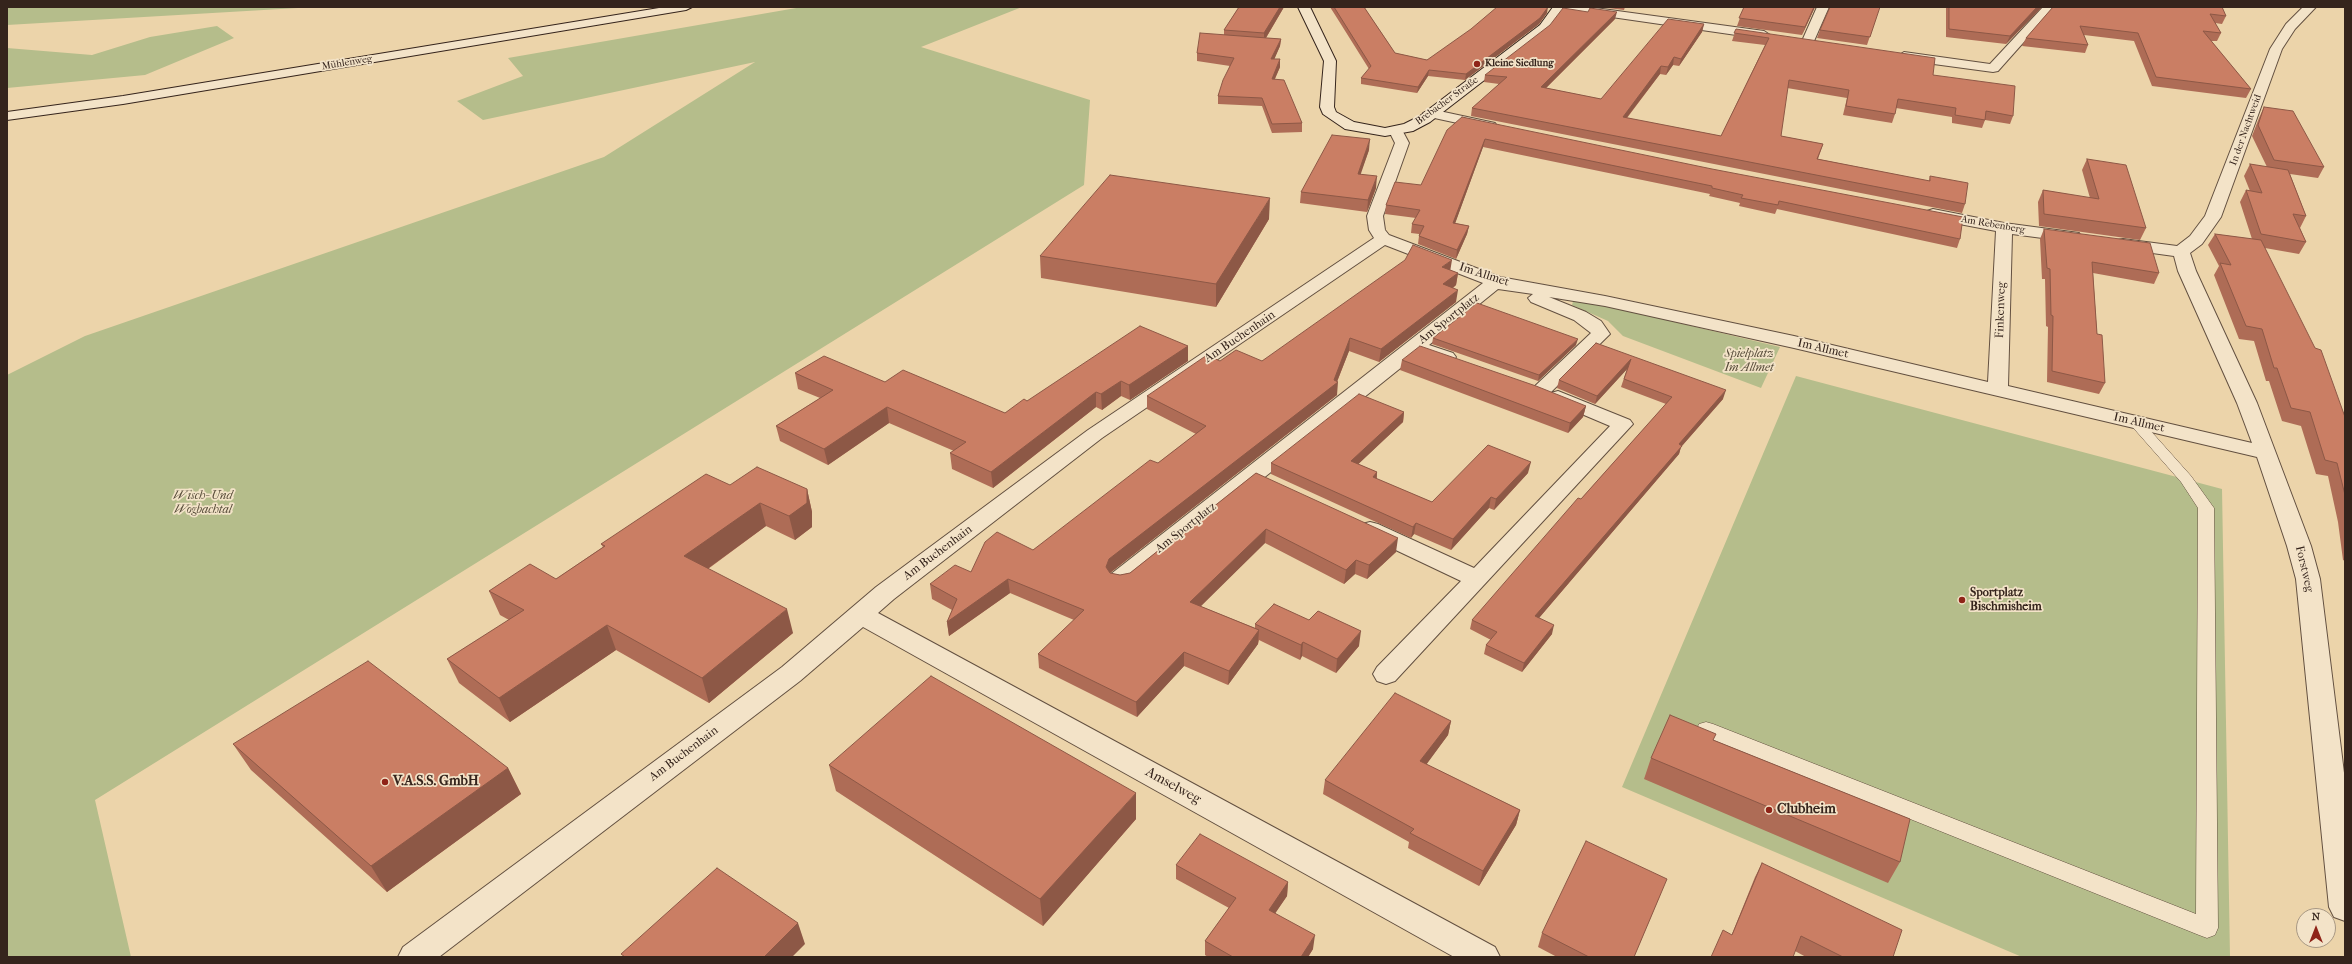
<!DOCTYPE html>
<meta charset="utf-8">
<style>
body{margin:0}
#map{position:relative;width:2352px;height:964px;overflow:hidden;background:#ecd4aa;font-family:"IM FELL French Canon",serif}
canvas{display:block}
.frame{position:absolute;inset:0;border:8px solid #35241c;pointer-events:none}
.north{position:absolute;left:2296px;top:908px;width:40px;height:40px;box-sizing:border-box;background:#f3e3c8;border:1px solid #a79783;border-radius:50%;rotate:0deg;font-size:11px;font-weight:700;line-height:16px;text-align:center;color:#35241c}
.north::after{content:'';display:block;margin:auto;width:14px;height:18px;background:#8f2418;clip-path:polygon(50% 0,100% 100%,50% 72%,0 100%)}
</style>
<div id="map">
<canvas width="2352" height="964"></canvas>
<div class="frame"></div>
<div class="north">N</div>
</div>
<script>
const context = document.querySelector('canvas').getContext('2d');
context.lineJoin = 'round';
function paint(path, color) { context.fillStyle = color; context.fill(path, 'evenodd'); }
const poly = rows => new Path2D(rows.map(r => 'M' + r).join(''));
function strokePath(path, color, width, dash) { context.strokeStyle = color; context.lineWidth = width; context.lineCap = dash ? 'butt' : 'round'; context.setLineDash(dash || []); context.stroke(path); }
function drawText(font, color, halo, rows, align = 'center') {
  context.font = font + ' "IM FELL French Canon",serif'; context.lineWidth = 3.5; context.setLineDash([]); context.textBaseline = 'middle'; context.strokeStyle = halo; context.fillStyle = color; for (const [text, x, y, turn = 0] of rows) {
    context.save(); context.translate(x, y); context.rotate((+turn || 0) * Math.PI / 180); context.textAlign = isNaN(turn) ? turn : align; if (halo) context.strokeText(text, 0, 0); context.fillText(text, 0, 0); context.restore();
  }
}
const green = poly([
 [7,7,315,7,7,25],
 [802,7,1022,7,921,47,1090,100,1084,185,95,800,131,957,7,957,7,375,85,336,604,157,755,62,483,120,457,101,523,76,508,58],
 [217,26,234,38,145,75,7,88,7,48,92,55,150,37],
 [1574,298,1780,347,1761,388,1623,336,1608,321,1572,305],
 [1796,376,2222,489,2230,957,2022,957,1622,787]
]);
const lane = poly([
 [2136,419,2141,420,2191,476,2214,508,2218,928,2215,935,2207,938,2199,935,1711,739,1708,745,1701,747,1694,745,1692,740,1699,724,1706,722,1713,724,2196,914,2198,508,2181,482,2129,423,2136,419]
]);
const street = poly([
 [1557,7,1588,7,1764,31,1770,35,1764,39,1563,10,1557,7],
 [1817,7,1829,7,1814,41,1808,45,1804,44,1802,41,1817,7],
 [2043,7,2055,7,1998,71,1993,72,1904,60,1898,56,1904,52,1990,64,2043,7],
 [2303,7,2316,7,2295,29,2282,49,2221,217,2202,244,2190,253,2196,271,2257,403,2311,546,2320,579,2345,781,2345,921,2334,917,2329,907,2296,579,2287,546,2257,457,1794,348,1605,306,1549,297,1586,312,1601,321,1610,334,1548,395,1541,397,1534,395,1531,391,1534,387,1591,333,1574,320,1531,302,1528,298,1533,294,1498,289,1429,345,1453,353,1456,357,1453,361,1446,363,1418,354,1129,586,1120,588,1111,586,1108,580,1111,574,1483,283,1385,245,1102,438,894,599,878,613,1495,947,1500,957,1454,957,863,627,800,681,439,957,398,957,403,947,782,667,876,587,1088,430,1374,238,1369,230,1367,216,1395,143,1389,131,1391,128,1401,128,1409,143,1383,216,1385,230,1389,235,1500,277,1605,296,1794,336,1988,382,1996,231,1933,219,1927,217,1925,214,1927,211,1933,209,2004,223,2079,233,2081,237,2079,241,2073,242,2012,234,2008,386,2252,443,2237,403,2178,271,2174,256,2123,249,2117,248,2115,244,2117,240,2123,239,2177,246,2190,236,2205,216,2270,49,2286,24,2303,7],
 [1430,109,1495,123,1497,126,1490,130,1425,116,1423,113,1430,109],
 [1558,391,1630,420,1633,424,1395,681,1386,684,1377,681,1373,674,1377,667,1461,581,1362,534,1358,529,1362,524,1370,522,1378,524,1474,568,1610,426,1551,401,1548,397,1551,393,1558,391]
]);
const secondary = poly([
 [665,7,692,7,686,10,123,104,7,120,7,112,123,96,665,7],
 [1298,7,1310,7,1336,61,1334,107,1336,112,1354,122,1385,128,1404,124,1420,116,1540,25,1553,7,1565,7,1548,31,1430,122,1413,131,1385,136,1345,129,1323,114,1320,107,1324,61,1298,7]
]);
const wall = poly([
 [1239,7,1284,7,1266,38,1281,39,1280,46,1274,59,1280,67,1275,79,1302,123,1302,132,1272,133,1262,106,1218,104,1218,96,1230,66,1197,61,1197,53,1224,35,1224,30],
 [1330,7,1364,7,1395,53,1427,60,1547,13,1539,24,1465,80,1428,76,1417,93,1361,84,1361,78,1369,69,1337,18],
 [1600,7,1625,7,1624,10],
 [1744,7,1815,7,1802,35,1737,26],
 [1946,7,2042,7,2006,44,1946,37],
 [2053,7,2222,7,2226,16,2222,24,2215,23,2221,33,2217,41,2211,41,2251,89,2246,98,2152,86,2134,41,2084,35,2088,45,2085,53,2022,46,2026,38],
 [1876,18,1867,45,1817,38,1820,30],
 [1615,19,1546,88,1601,99,1704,24,1702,32,1679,66,1673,65,1666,75,1660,74,1627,118,1721,136,1765,45,1732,41,1736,29,1933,75,2013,116,2010,124,1985,120,1982,128,1952,123,1952,117,1896,108,1895,114,1892,123,1843,115,1847,98,1787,88,1781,136,1823,144,1818,159,1929,181,1930,176,1965,204,1962,213,1471,116,1472,108,1499,84,1484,82,1485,75],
 [2264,107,2324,167,2318,178,2290,174,2306,216,2300,228,2306,242,2299,254,2265,248,2345,417,2345,561,2343,560,2338,522,2328,476,2316,474,2301,426,2282,421,2269,381,2266,381,2254,341,2239,339,2214,275,2219,266,2208,245,2215,234,2252,239,2240,202,2246,190,2250,191,2244,176,2250,164,2267,167,2252,136,2259,118],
 [1462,117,1960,239,1957,248,1777,209,1775,214,1739,206,1740,203,1709,196,1710,194,1483,147,1455,223,1469,226,1467,234,1456,259,1418,244,1419,236,1419,234,1411,233,1412,224,1416,218,1385,214,1386,205,1421,185],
 [1369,150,1360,174,1376,188,1367,212,1300,203,1301,192],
 [2087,159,2146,228,2140,240,2039,226,2038,202,2043,190,2090,198,2082,170],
 [1269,219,1216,307,1041,278,1040,256],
 [2044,229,2159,273,2154,284,2093,273,2097,334,2105,383,2099,394,2047,382,2048,327,2046,326,2045,279,2042,279,2040,239],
 [1450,270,1458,273,1456,285,1453,288,1456,302,1379,362,1349,351,1337,382,1337,395,1110,573,1120,575,1130,573,1256,473,1396,552,1367,579,1355,574,1344,584,1265,543,1200,606,1255,628,1255,624,1359,646,1336,673,1302,656,1300,660,1259,640,1258,644,1228,685,1184,666,1137,717,1039,668,1038,654,1074,620,1010,593,949,636,947,622,952,610,932,599,930,584,971,572,1033,550,1158,463,1196,434,1147,409,1147,396,1220,361,1262,361],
 [1433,338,1576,345,1538,381,1432,344],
 [1596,343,1723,399,1681,447,1679,454,1539,618,1552,634,1522,672,1484,654,1486,645,1491,640,1470,629,1472,620,1581,499,1666,404,1621,387,1627,369,1595,404,1557,388,1559,380],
 [1188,346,1188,361,1130,400,1121,396,1102,410,1096,407,993,488,952,469,950,453,954,451,889,423,828,465,780,441,776,426,820,398,798,389,795,373,885,382,1005,413,1027,401],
 [1402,360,1586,406,1583,417,1568,433,1400,370],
 [1404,412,1403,422,1358,464,1377,472,1377,479,1432,502,1528,473,1494,510,1489,508,1451,550,1414,534,1411,538,1271,474,1271,463],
 [730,485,807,489,812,512,812,527,795,540,766,526,708,569,793,633,709,703,616,650,510,722,459,683,447,659,509,620,500,615,489,591,556,579,603,547,601,544],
 [1451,721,1448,735,1426,764,1520,810,1516,825,1479,886,1408,848,1409,842,1323,794,1325,780],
 [1713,740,1900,862,1888,883,1644,779,1651,758],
 [233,744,508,768,521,794,387,892,251,770],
 [829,765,1136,819,1043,926,836,791],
 [1762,863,1893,957,1806,957,1795,951,1732,934,1755,877],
 [1176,865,1288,882,1287,896,1275,913,1313,949,1308,957,1208,957,1205,955,1205,941,1229,908,1176,879],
 [1661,893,1634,957,1557,957,1538,947,1542,933]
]);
const shadedWall = poly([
 [1280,7,1284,7,1264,41,1264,33],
 [1548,7,1547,13,1539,24,1465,80,1466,74],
 [1814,7,1815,7,1802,35,1805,27],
 [2037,7,2042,7,2006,44,2010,36],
 [1617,12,1615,19,1539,95,1541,87],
 [1704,24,1702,32,1679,66,1681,59],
 [1281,39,1280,46,1271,67,1271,59],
 [1674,57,1673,65,1666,75,1668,67],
 [1280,59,1280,67,1271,87,1272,79],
 [1661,66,1660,74,1621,125,1623,117],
 [1429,70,1428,76,1417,93,1418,87],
 [1370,139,1369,150,1357,185,1358,174],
 [1485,139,1483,147,1452,232,1453,223],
 [1377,176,1376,188,1367,212,1368,200],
 [1270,198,1269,219,1216,307,1216,284],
 [1469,226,1467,234,1456,259,1457,250],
 [1452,260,1450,272,1442,267],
 [1458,273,1456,285,1441,297,1443,284],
 [1458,290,1456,302,1379,362,1381,349],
 [1350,338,1349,351,1336,384,1338,382,1337,395,1110,573,1106,567,1109,559,1334,380],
 [1578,339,1576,345,1538,381,1539,375],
 [1188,346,1188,361,1130,400,1129,385],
 [1631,359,1629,367,1595,404,1597,396],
 [1121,381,1121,396,1102,410,1101,394],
 [1726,390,1723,399,1681,447,1679,454,1533,625,1535,616,1679,444],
 [1096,392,1096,407,993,488,991,472],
 [1586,406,1583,417,1568,433,1570,423],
 [887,407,889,423,828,465,824,449],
 [1404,412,1403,422,1350,472,1351,461],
 [1531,462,1528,473,1494,510,1496,499],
 [1377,472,1376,483,1373,477],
 [807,489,812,512,812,527,795,540,789,516],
 [1491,497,1489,508,1451,550,1453,539],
 [760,503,766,526,692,580,684,556],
 [1416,523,1414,534,1411,538,1413,527],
 [1266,529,1265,543,1190,617,1190,602],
 [1398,538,1396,552,1367,579,1369,565],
 [1356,560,1355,574,1344,584,1346,570],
 [1008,579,1010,593,949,636,947,622],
 [787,609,793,633,709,703,702,678],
 [607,625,616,650,510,722,499,698],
 [1554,625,1552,634,1522,672,1524,663],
 [1259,630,1258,644,1228,685,1229,671],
 [1361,631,1359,646,1336,673,1337,659],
 [1303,642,1302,656,1300,660,1301,645],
 [1184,652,1184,666,1137,717,1136,702],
 [1451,721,1448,735,1418,776,1420,761],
 [508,768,521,794,387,892,371,866],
 [1136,793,1136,819,1043,926,1040,899],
 [1520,810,1516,825,1479,886,1483,871],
 [1288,882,1287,896,1268,924,1269,910],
 [798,923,805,944,792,957,764,957],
 [1315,935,1313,949,1308,957,1301,957]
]);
const building = poly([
 [1239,7,1280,7,1264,33,1224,30,1239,7],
 [1334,7,1364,7,1395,53,1427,60,1471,29,1497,7,1548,7,1540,18,1466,74,1429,70,1418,87,1361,78,1371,66,1334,7],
 [1744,7,1814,7,1805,27,1739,18,1744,7],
 [1830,7,1880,7,1870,37,1820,30,1830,7],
 [1949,7,2037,7,2010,36,1949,29,1949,7],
 [2053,7,2222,7,2226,16,2210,14,2221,33,2203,31,2251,89,2156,77,2138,33,2080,26,2088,45,2026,38,2053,7],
 [1563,8,1588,12,1590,8,1617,12,1541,87,1601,99,1668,19,1704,24,1681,59,1674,57,1668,67,1661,66,1623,117,1721,136,1769,38,1734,33,1736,29,1935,58,1933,75,2015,86,2013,116,1986,111,1985,120,1955,115,1956,108,1898,99,1895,114,1846,106,1849,90,1789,80,1781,136,1823,144,1817,159,1930,181,1930,176,1968,183,1965,204,1472,108,1507,77,1485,75,1550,25,1563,8],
 [1200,33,1281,39,1271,59,1280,59,1272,79,1284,80,1302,123,1272,124,1262,98,1218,96,1223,80,1234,58,1197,53,1200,33],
 [2264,107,2293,111,2324,167,2274,160,2258,125,2264,107],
 [1462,117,1712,169,1963,217,1960,239,1779,201,1778,205,1741,198,1743,195,1712,188,1712,186,1485,139,1453,223,1469,226,1457,250,1419,236,1424,226,1412,224,1420,210,1386,205,1395,182,1421,185,1447,130,1462,117],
 [1332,135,1370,139,1358,174,1377,176,1368,200,1301,192,1332,135],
 [2087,159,2126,165,2146,228,2044,214,2043,190,2099,199,2087,159],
 [2250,164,2288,170,2306,216,2293,214,2306,242,2261,234,2246,190,2262,193,2250,164],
 [1110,175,1270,198,1216,284,1040,256,1110,175],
 [2044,229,2150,243,2159,273,2092,262,2097,334,2102,335,2105,383,2052,371,2053,316,2051,315,2050,269,2047,268,2044,229],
 [2215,234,2261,240,2315,348,2321,350,2345,417,2345,495,2337,463,2325,460,2310,412,2291,408,2277,368,2274,368,2262,329,2246,326,2220,263,2231,265,2215,234],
 [1413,245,1452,260,1442,267,1458,273,1443,284,1458,290,1381,349,1350,338,1334,380,1338,382,1109,559,1106,567,1110,573,1120,575,1130,573,1256,473,1398,538,1369,565,1356,560,1346,570,1266,529,1190,602,1259,630,1229,671,1184,652,1136,702,1038,654,1084,610,1008,579,947,622,957,599,930,584,955,565,971,572,985,542,997,532,1033,550,1150,460,1158,463,1206,426,1147,396,1207,355,1220,361,1236,350,1262,361,1405,260,1413,245],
 [1477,303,1578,339,1539,375,1433,338,1477,303],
 [1140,326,1188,346,1129,385,1121,381,1101,394,1096,392,991,472,950,453,966,442,887,407,824,449,776,426,833,390,795,373,824,356,885,382,903,370,1005,413,1024,399,1027,401,1140,326],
 [1596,343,1726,390,1679,444,1682,446,1535,616,1554,625,1524,663,1486,645,1497,632,1472,620,1578,498,1581,499,1672,397,1624,379,1631,359,1597,396,1559,380,1596,343],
 [1420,346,1536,386,1586,406,1570,423,1402,360,1420,346],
 [1359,394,1404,412,1351,461,1377,472,1373,477,1432,502,1488,445,1531,462,1496,499,1491,497,1453,539,1416,523,1413,527,1271,463,1359,394],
 [757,467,807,489,807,503,789,516,760,503,684,556,787,609,702,678,607,625,499,698,447,659,524,610,489,591,530,564,556,579,605,546,601,544,706,474,730,485,757,467],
 [1274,604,1309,620,1318,611,1361,631,1337,659,1303,642,1301,645,1255,624,1274,604],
 [368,661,508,768,371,866,233,744,368,661],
 [931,676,1136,793,1040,899,829,765,931,676],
 [1395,693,1451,721,1420,761,1520,810,1483,871,1410,833,1414,829,1325,780,1395,693],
 [1670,715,1716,734,1713,740,1910,819,1900,862,1651,758,1670,715],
 [1200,834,1288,882,1269,910,1315,935,1301,957,1233,957,1205,941,1236,898,1176,865,1200,834],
 [1586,841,1667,879,1634,957,1589,957,1542,933,1586,841],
 [1762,863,1902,930,1893,957,1843,957,1801,936,1793,957,1711,957,1723,930,1732,935,1762,863],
 [717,868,798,923,764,957,625,957,621,954,717,868]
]);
const markers = [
 [1477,64,4,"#8f2418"],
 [1962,600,4,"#8f2418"],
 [385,782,4,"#8f2418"],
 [1769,810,4,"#8f2418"]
];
const farStreetnames = [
 ["Mühlenweg",347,63,-9],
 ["Brebacher Straße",1447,101,-36],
 ["In der Nachtweid",2246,130,-70],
 ["Am Rebenberg",1993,225,10]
];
const farPoinames = [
 ["Kleine Siedlung",1485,64]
];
const streetNames = [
 ["Im Allmet",1484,275,18],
 ["Finkenweg",2001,310,-88],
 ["Am Sportplatz",1449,319,-38],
 ["Am Buchenhain",1240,337,-34],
 ["Im Allmet",1823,349,13],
 ["Im Allmet",2139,423,13],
 ["Am Sportplatz",1186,528,-38],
 ["Am Buchenhain",938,553,-37],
 ["Forstweg",2304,569,77],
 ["Am Buchenhain",684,754,-37]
];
const parkNames = [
 ["Spielplatz",1749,354],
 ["Im Allmet",1749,368],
 ["Wisch- Und",203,496],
 ["Wogbachtal",203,510]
];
const poiNames = [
 ["Sportplatz",1970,593],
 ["Bischmisheim",1970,607]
];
const nearPoinames = [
 ["V.A.S.S. GmbH",393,782],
 ["Clubheim",1777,810]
];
const nearStreetnames = [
 ["Amselweg",1173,786,29]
];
paint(green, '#b5bd8b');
strokePath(lane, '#635040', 1);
strokePath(street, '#635040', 2);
strokePath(secondary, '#35241c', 2);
paint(lane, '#f3e3c8');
paint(street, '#f3e3c8');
paint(secondary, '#f3e3c8');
paint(wall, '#ae6c56');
paint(shadedWall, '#8d5846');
paint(building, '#ca7e64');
strokePath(building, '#8d5846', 1);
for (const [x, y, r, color] of markers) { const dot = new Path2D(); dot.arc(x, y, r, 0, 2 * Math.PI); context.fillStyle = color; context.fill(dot); strokePath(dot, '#f3e3c8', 1.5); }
drawText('10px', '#35241c', '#f3e3c8', farStreetnames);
drawText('bold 10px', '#35241c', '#f3e3c8', farPoinames, 'left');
drawText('12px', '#35241c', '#f3e3c8', streetNames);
drawText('italic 12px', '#554a38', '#f3e3c8', parkNames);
drawText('bold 12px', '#35241c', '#f3e3c8', poiNames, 'left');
drawText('bold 14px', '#35241c', '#f3e3c8', nearPoinames, 'left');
drawText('14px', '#35241c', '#f3e3c8', nearStreetnames);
</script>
